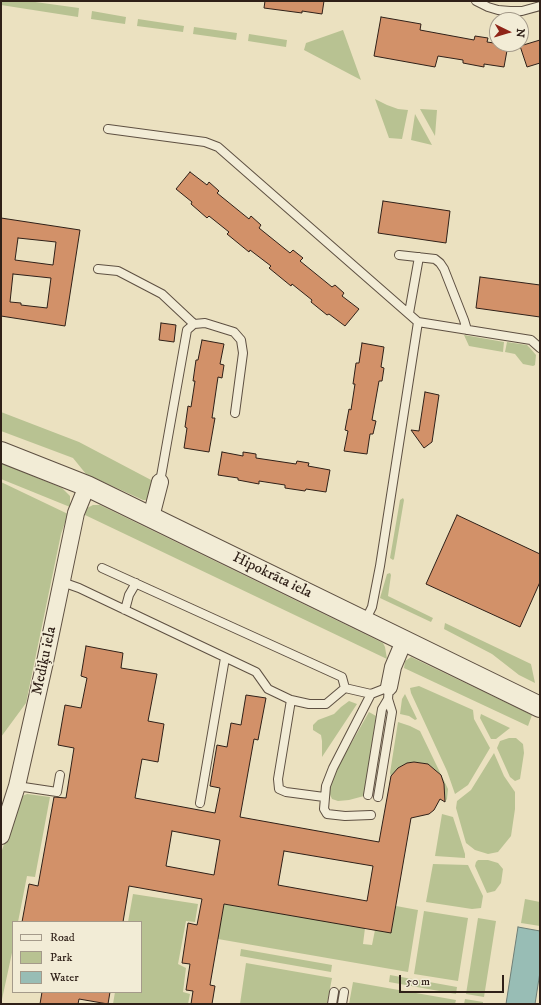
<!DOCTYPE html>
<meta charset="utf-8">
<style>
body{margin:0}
#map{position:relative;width:541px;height:1005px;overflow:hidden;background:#ebe1c0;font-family:"IM FELL DW Pica",serif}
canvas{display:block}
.frame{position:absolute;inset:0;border:2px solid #2f2018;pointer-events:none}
.legend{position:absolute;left:12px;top:921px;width:130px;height:72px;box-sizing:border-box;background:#f2ecd6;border:1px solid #a49a8a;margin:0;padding:5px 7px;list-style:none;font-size:12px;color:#2f2018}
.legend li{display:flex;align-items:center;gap:8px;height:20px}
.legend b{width:20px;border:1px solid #a49a8a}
.north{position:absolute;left:489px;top:12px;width:40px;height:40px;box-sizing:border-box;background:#f2ecd6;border:1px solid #a49a8a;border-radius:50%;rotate:95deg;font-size:11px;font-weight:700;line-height:16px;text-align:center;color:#2f2018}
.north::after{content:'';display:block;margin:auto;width:14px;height:18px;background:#8f2418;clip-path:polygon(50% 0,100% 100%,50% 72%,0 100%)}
.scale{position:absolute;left:399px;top:975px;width:105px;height:18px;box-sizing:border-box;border:2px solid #2f2018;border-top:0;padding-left:5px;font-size:12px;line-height:14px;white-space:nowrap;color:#2f2018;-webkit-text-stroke:3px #f2ecd6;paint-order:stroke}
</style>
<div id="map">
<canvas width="541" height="1005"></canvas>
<div class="frame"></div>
<ul class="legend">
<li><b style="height:5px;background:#f2ecd6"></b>Road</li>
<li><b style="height:11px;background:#b8c292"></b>Park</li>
<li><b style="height:11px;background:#98bdb5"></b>Water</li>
</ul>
<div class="north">N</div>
<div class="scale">50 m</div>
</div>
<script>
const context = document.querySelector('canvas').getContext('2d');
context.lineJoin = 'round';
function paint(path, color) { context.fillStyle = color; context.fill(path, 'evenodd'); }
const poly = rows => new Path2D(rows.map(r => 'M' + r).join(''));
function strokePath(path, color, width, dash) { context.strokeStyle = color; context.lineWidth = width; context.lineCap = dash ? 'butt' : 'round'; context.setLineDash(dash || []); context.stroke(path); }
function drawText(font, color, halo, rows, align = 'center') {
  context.font = font + ' "IM FELL DW Pica",serif'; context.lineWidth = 3.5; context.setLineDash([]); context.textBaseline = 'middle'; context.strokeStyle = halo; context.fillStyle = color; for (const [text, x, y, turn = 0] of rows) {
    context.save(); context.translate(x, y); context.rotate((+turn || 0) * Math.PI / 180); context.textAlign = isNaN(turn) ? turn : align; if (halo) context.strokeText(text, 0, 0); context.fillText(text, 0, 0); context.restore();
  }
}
const green = poly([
 [1,1,28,1,79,8,78,17,1,5],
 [92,11,126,17,125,24,91,19],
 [138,19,184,26,183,32,137,26],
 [194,27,237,33,236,40,193,34],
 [343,30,361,80,304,50,306,43],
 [249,34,287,40,286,47,248,41],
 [375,99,387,105,398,109,408,110,402,139,389,138],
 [420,109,437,110,435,136],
 [415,114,432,145,411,140],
 [464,335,504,342,503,352,469,346],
 [507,342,527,345,530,348,536,355,535,365,533,366,523,364,515,354,505,352],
 [1,412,79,442,153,481,148,499,146,500,143,500,86,474,73,458,1,431],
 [1,463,62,488,70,496,70,507,1,479],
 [1,482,68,514,61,534,26,703,1,737],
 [403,498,404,500,394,559,393,560,390,558,400,500],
 [93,505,100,505,379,641,383,643,385,647,387,659,85,515,87,508],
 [390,573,391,575,388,596,433,618,431,622,380,598,387,574],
 [445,623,531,664,535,683,519,675,492,654,444,629],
 [411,657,532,715,528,726,404,668,405,661],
 [419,686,473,710,474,719,490,748,468,785,455,794,447,771,411,693,410,688],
 [405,694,417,719,415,720,409,716,400,714,402,699],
 [349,701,357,704,322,757,322,741,321,735,313,730,313,725,318,720,334,714,341,707],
 [369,712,376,716,364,796,349,800,338,801,332,799,328,790,331,779],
 [481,714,510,728,496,739,491,739,480,718],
 [398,722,410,726,420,731,448,789,447,799,445,802,444,784,441,775,435,770,428,764,414,762,407,763,398,768,391,776,390,773],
 [509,738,516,738,523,744,524,753,520,779,515,781,510,777,497,748,500,741],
 [494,753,504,776,515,792,515,809,511,836,498,852,488,854,475,850,466,843,456,808,457,801,471,790],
 [27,794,50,797,35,877,27,876,18,922,13,922,13,948,1,1004,1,853,20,797],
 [442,814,453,817,465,854,465,858,435,856],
 [478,860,488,860,498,863,503,869,501,883,495,891,487,893,475,866,476,862],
 [433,864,468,865,483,896,481,908,472,909,426,902],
 [133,894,198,904,195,922,186,921,178,964,186,968,183,992,190,994,188,1004,113,1004,115,992,141,992,141,922,128,922],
 [525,899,540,902,540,926,521,923],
 [224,904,365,928,363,944,372,945,375,930,391,932,396,906,418,910,408,972,218,939],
 [424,911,468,918,458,981,414,974],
 [478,918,496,921,484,997,466,994],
 [241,949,332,965,331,972,240,956],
 [246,963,332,978,327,1004,240,1004],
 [390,975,457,987,456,994,389,982],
 [353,982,456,1000,455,1004,349,1004],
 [465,999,483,1002,483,1004,464,1004]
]);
const water = poly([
 [518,927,540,931,540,972,535,1004,506,1004,518,927]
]);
const building = poly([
 [265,1,324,1,322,14,302,11,302,13,264,8,265,1],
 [381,17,421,24,420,30,474,40,475,36,488,38,487,42,508,45,504,67,484,64,484,67,463,63,463,60,438,56,435,67,374,56,381,17],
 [540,40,540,63,527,67,520,46,540,40],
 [190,172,207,185,209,182,219,191,217,193,249,219,251,216,261,225,259,228,290,253,293,250,303,258,300,261,332,287,335,285,344,293,342,296,359,309,345,326,329,314,327,315,311,302,312,300,292,284,291,286,269,268,271,266,250,250,249,252,227,234,229,232,209,216,207,218,191,204,192,202,176,189,190,172],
 [383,201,450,211,446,243,378,233,383,201],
 [1,218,80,230,65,326,1,316,1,218],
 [18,238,56,242,53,265,15,260,18,238],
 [13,274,51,278,47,308,21,305,21,303,10,302,13,274],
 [480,277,540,285,540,317,476,308,480,277],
 [161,323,176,325,174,342,159,340,161,323],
 [202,340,224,344,220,364,224,365,222,378,218,377,212,418,215,418,209,452,184,448,187,428,185,427,188,406,191,407,195,381,193,381,196,360,198,360,202,340],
 [362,343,384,347,381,367,384,368,382,381,379,381,372,420,376,421,373,434,370,434,367,454,344,451,348,431,345,430,349,409,351,410,355,384,353,384,356,363,359,363,362,343],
 [425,392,439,395,432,442,424,448,411,430,419,431,425,392],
 [222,452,243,456,243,452,250,453,256,454,256,458,296,464,297,461,309,463,308,466,330,470,326,492,306,489,305,491,285,488,285,485,259,481,259,484,238,480,238,478,218,475,222,452],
 [457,515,540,554,540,582,520,627,426,584,457,515],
 [86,646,123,653,121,668,157,674,148,721,164,724,158,762,142,759,135,798,215,813,220,788,210,786,217,745,227,747,231,723,241,725,246,695,266,698,258,740,254,739,240,817,379,842,391,776,398,768,407,763,414,762,428,764,435,770,441,775,444,784,445,802,440,799,434,810,429,814,411,818,391,933,224,904,210,985,215,986,212,1004,191,1004,193,991,186,990,190,964,182,963,188,923,197,925,202,899,129,886,123,922,22,922,29,884,38,886,54,797,66,798,74,748,58,745,65,705,81,708,87,678,81,676,86,646],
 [172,831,220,840,214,875,166,866,172,831],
 [284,851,373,866,367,901,278,885,284,851],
 [42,992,110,992,108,1004,79,999,78,1004,40,1004,42,992]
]);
const service = poly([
 [476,1,488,7,498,10,510,11,522,11,540,6],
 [108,129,205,142,218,147,418,322,531,340,540,348],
 [399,255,435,259,440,263,444,269,464,320,467,330],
 [98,269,118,271,162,294,194,324],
 [409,313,419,257],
 [160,482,187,330,194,324,205,323,234,332,241,340,243,353,235,413],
 [102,568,342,677,345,688],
 [62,582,79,588,256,672,268,689,291,700,309,704,326,704,345,688,371,694,389,687,388,699,392,712,378,797],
 [125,610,129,595,136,583],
 [365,621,372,607,380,566,418,322],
 [371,694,333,768,326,786,324,809,327,814,345,816,371,815],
 [291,700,278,779,279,789,286,792,324,797],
 [17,786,57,792,60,775],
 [368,795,382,709,388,699],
 [200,803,225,658],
 [332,1004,334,992],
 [342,1004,344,992]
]);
const minor = poly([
 [151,517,160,482],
 [389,687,393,667,404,641],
 [1,836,17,786,45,662,76,513,87,486]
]);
const tertiary = poly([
 [1,452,87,486,540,707]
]);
const streetNames = [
 ["Hipokrāta iela",272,576,26],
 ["Mediķu iela",45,661,-78]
];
paint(green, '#b8c292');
paint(water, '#98bdb5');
strokePath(water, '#6e7e76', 1);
paint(building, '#d29169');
strokePath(building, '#2f2018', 1);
strokePath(service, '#5e5042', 10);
strokePath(minor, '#5e5042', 18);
strokePath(tertiary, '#5e5042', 22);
strokePath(service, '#f2ecd6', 8);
strokePath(minor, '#f2ecd6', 16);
strokePath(tertiary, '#f2ecd6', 20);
drawText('15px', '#2f2018', '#f2ecd6', streetNames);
</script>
